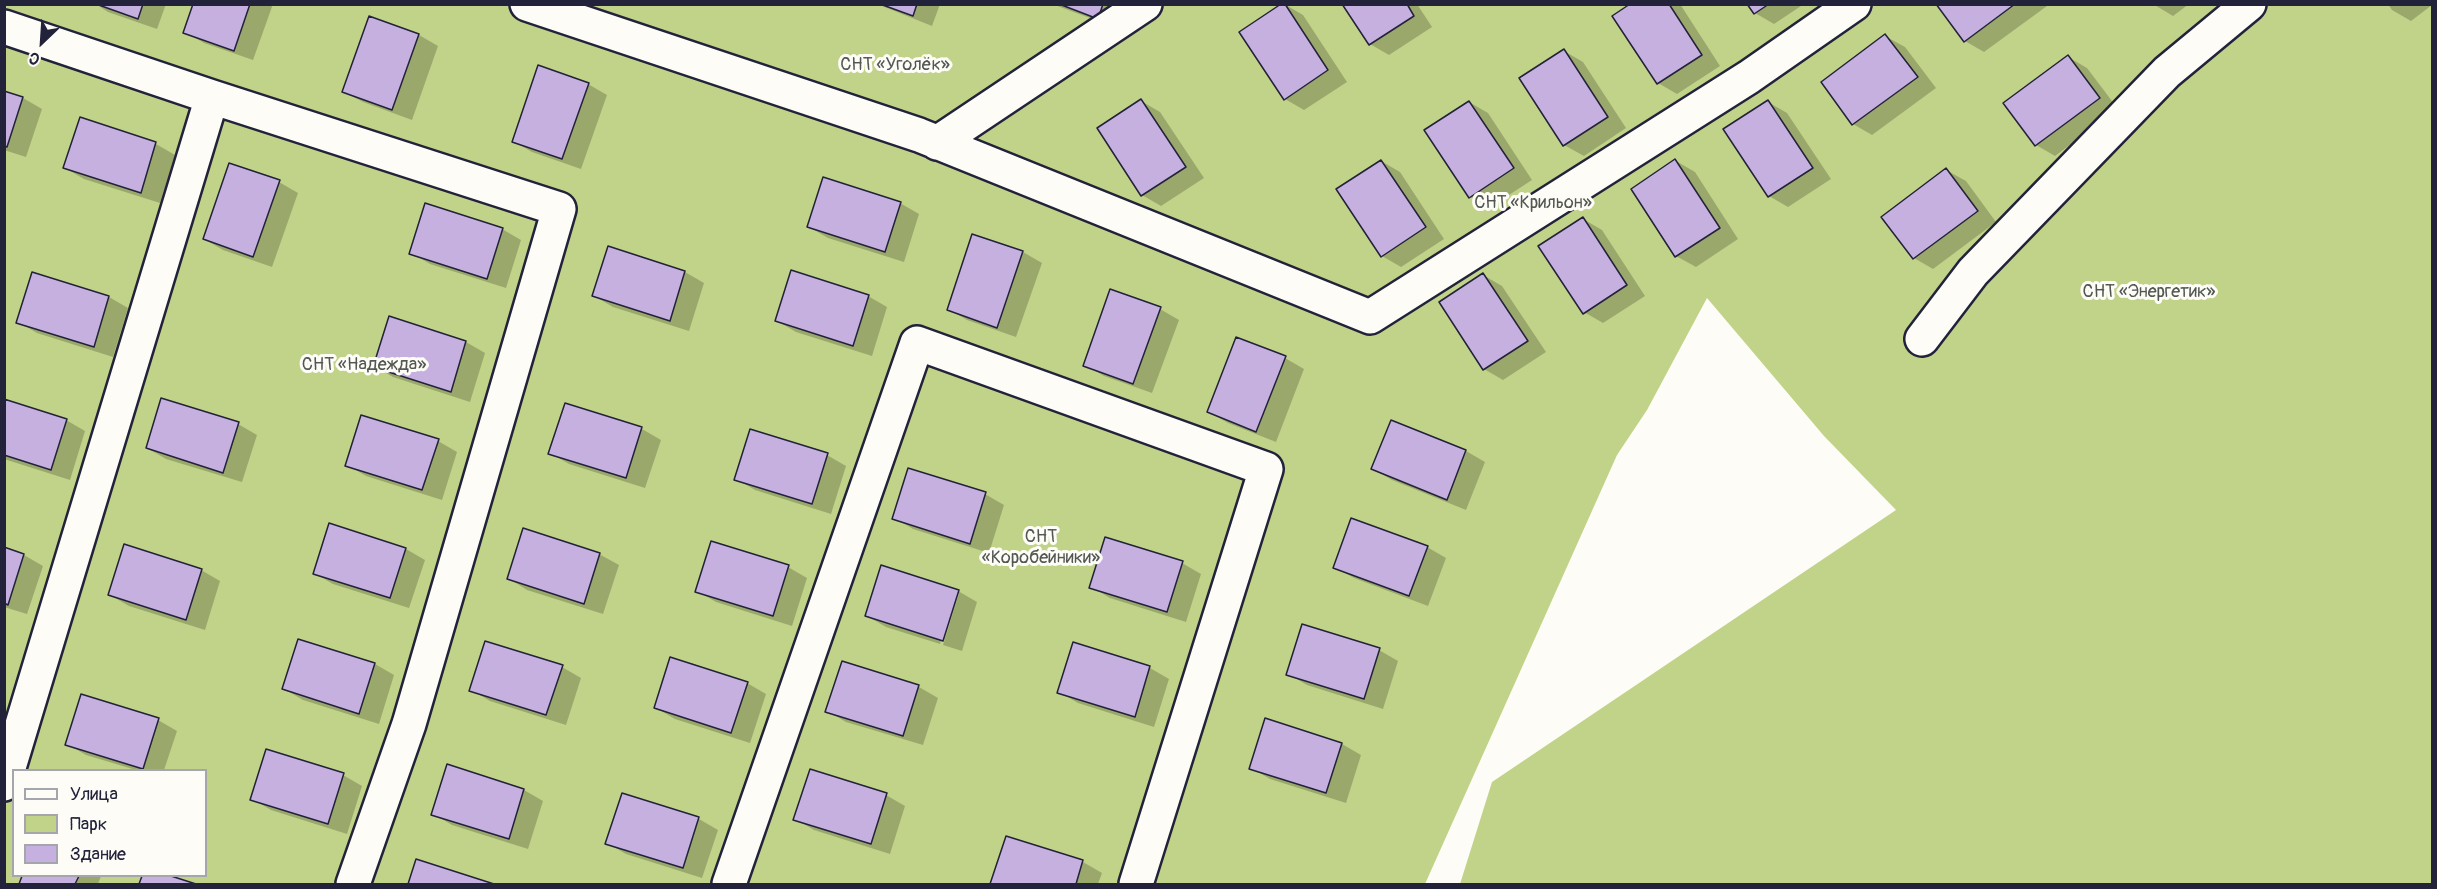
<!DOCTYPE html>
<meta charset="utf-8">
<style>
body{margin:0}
#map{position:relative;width:2437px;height:889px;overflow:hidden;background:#fdfcf7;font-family:Pangolin,sans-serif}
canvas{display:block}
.frame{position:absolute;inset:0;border:6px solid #22223b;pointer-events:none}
.legend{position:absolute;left:12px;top:769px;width:195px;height:108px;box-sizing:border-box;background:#fdfcf7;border:2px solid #a5a5ac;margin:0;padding:8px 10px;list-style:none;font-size:18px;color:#22223b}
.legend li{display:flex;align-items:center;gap:12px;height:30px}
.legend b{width:30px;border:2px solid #a5a5ac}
.north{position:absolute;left:12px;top:12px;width:60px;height:60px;-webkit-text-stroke:4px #fdfcf7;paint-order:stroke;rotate:205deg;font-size:16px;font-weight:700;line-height:24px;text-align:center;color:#22223b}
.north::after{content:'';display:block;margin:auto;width:21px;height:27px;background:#22223b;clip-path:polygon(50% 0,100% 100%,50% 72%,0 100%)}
</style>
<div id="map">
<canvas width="2437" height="889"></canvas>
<div class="frame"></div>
<ul class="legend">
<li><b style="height:8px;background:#fdfcf7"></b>Улица</li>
<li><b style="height:16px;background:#c1d388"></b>Парк</li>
<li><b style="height:16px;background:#c6b0df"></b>Здание</li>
</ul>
<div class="north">С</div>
</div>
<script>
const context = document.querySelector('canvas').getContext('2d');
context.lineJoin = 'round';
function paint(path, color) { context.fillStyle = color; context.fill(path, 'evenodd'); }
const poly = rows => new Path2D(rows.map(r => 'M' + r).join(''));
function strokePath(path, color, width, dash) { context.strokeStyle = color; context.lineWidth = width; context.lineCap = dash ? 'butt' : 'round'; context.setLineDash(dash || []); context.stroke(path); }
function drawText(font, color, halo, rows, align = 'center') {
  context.font = font + ' Pangolin,sans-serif'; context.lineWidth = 6; context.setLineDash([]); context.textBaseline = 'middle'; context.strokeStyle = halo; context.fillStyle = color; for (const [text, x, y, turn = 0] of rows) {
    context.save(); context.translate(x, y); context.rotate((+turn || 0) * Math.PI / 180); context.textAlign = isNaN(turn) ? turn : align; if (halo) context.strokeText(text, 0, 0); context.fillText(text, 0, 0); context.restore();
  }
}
const green = poly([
 [5,5,2432,5,2432,884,1460,884,1492,782,1896,510,1824,436,1707,298,1647,410,1617,455,1425,884,5,884],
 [14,770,206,770,206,876,14,876]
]);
const shadow = poly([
 [96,4,166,4,157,29,108,12],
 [195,4,273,4,253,60,204,43,185,32],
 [877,4,940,4,932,26],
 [1052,4,1126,4,1117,28],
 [1284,4,1303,15,1347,82,1304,110,1285,99],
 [1344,4,1417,4,1432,27,1389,55,1370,44],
 [1632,4,1680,4,1720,66,1677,94,1658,83],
 [1749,4,1804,4,1774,24,1755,13],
 [1938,4,2046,4,2047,6,1984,52,1965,41],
 [2153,4,2189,4,2173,16],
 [2388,4,2432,4,2432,5,2411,21,2392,10],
 [419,35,438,46,412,120,363,102,344,92],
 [1885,36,1905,47,1936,88,1872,135,1853,124],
 [1564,51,1583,62,1626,128,1584,156,1564,145],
 [2068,57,2087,68,2118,109,2055,156,2036,145],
 [588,84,607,95,581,169,532,152,513,141],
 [4,92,23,98,42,109,26,157,4,150],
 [1141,101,1160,112,1204,178,1161,206,1142,195],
 [1469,102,1488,113,1532,180,1489,208,1470,197],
 [1768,102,1787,113,1831,179,1788,207,1769,196],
 [81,119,156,144,175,155,160,203,84,179,65,168],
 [1381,161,1400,172,1444,239,1401,267,1382,256],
 [1676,161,1695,172,1738,239,1696,267,1676,256],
 [1946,170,1966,181,1996,222,1933,269,1914,258,1883,217],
 [279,182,298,193,272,267,223,250,204,239],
 [900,203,919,214,904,262,828,238,809,227],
 [1583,219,1602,230,1645,296,1603,323,1584,312],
 [502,229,521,240,506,288,430,264,411,253],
 [609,247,685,272,704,283,689,331,613,307,594,296],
 [1023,252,1042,263,1016,337,967,320,948,309],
 [33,274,109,297,128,308,113,357,37,333,18,322],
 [1483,275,1502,286,1546,352,1503,380,1484,369,1441,303],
 [868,296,887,307,872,356,796,332,777,321],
 [1160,309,1179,320,1152,393,1104,376,1085,365],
 [390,318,466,342,485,353,470,402,393,377,374,366],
 [1237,339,1285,358,1304,369,1276,442,1228,423,1209,412],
 [4,401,66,420,85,431,70,480,4,459],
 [566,405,642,429,661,440,645,488,569,464,550,453],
 [1392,422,1466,451,1485,462,1466,510,1392,480,1373,469],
 [238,424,257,435,242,482,166,459,147,448],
 [438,441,457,452,442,500,366,476,347,465],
 [827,455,846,466,831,514,755,490,736,479],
 [985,494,1004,505,989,553,913,529,894,518],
 [1427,547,1446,558,1428,606,1354,578,1335,567],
 [4,549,24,555,43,566,27,614,4,607],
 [406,549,425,560,409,608,333,584,314,573],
 [599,554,619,565,603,614,527,590,508,578],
 [1182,563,1201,574,1186,622,1110,598,1091,587],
 [788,567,807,578,792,626,716,602,697,591],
 [201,570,220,581,205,630,129,606,110,595],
 [958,591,977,602,962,651,943,645,959,593,956,593,940,644,886,627,867,616],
 [299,640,375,664,394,675,379,724,303,700,284,689],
 [1074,644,1150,668,1169,679,1154,727,1078,703,1059,692],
 [1379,650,1398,661,1383,709,1307,685,1288,674],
 [843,663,919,687,938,698,923,745,846,722,827,711],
 [562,667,581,678,566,725,490,701,471,690],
 [747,683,766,694,750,743,675,719,656,708],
 [158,720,177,731,164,770,136,770,86,755,67,744],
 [1266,720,1342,744,1361,755,1346,803,1270,779,1251,768],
 [448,766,524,790,543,801,528,849,452,825,433,814],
 [343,775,362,786,347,834,271,810,252,799],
 [623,795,699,819,718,830,702,878,626,854,607,843],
 [886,795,905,806,890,854,814,830,795,819],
 [1007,838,1083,862,1102,873,1098,884,992,884],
 [417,861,490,884,410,884],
 [24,876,101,876,98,884,20,884],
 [144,876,167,876,193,884,141,884]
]);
const building = poly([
 [96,4,143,4,138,19,96,4],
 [193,4,250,4,234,51,183,33,193,4],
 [880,4,917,4,913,16,880,4],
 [1059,4,1103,4,1098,19,1059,4],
 [1281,4,1285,4,1328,70,1284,100,1239,32,1281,4],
 [1342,4,1407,4,1414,16,1369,45,1342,4],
 [1630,4,1669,4,1702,55,1657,84,1612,16,1630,4],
 [1747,4,1769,4,1754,14,1747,4],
 [1936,4,2015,4,1964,42,1936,4],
 [369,16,419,34,392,110,342,92,369,16],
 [1885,34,1918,77,1852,125,1821,82,1885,34],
 [1564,49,1608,117,1563,146,1519,78,1564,49],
 [2068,55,2100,98,2035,146,2003,103,2068,55],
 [538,65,589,83,562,159,512,142,538,65],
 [4,91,23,97,7,147,4,146,4,91],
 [1141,99,1186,167,1141,196,1097,128,1141,99],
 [1768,100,1813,168,1768,197,1723,129,1768,100],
 [1469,101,1514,168,1469,198,1424,130,1469,101],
 [80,117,156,142,141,193,63,168,80,117],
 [1675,159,1720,228,1675,257,1631,189,1675,159],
 [1381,160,1426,227,1381,257,1336,189,1381,160],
 [229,163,280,180,253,257,203,239,229,163],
 [1946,168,1978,211,1913,259,1881,217,1946,168],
 [823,177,901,202,885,252,807,227,823,177],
 [425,203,503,228,487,279,409,254,425,203],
 [1583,217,1627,285,1583,314,1538,246,1583,217],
 [972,234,1023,251,997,328,947,310,972,234],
 [608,246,685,271,670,321,592,296,608,246],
 [791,270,869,295,853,346,775,321,791,270],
 [32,272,109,296,94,347,16,323,32,272],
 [1483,273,1528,341,1483,370,1439,302,1483,273],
 [1110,289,1161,307,1133,384,1083,366,1110,289],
 [389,316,466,341,451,392,373,367,389,316],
 [1236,337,1286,356,1256,432,1207,412,1236,337],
 [161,398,239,422,223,473,146,448,161,398],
 [4,399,67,419,51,470,4,455,4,399],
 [565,403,642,427,626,478,548,454,565,403],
 [361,415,439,439,422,490,345,466,361,415],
 [1391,420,1466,450,1447,500,1371,469,1391,420],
 [750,429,828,453,812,504,734,480,750,429],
 [908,468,986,492,970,544,892,519,908,468],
 [1351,518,1428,546,1409,596,1333,568,1351,518],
 [329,523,406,548,390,598,313,574,329,523],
 [523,528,600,553,584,604,507,579,523,528],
 [1105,537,1183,561,1167,612,1089,588,1105,537],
 [711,541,789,565,773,616,695,592,711,541],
 [124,544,202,569,186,620,108,595,124,544],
 [4,547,24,554,8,605,4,603,4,547],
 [881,565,959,590,943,641,865,616,881,565],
 [1302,624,1380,648,1364,699,1286,675,1302,624],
 [298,639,375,663,359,714,282,689,298,639],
 [485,641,563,665,546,715,469,691,485,641],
 [1073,642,1150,666,1135,717,1057,693,1073,642],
 [670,657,748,682,731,733,654,708,670,657],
 [842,661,919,685,903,736,825,712,842,661],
 [81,694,159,718,143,769,65,745,81,694],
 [1265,718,1342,743,1326,793,1249,769,1265,718],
 [266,749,344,773,328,824,250,800,266,749],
 [447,764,524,789,509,839,431,815,447,764],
 [810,769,887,793,871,844,793,820,810,769],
 [622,793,699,817,683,868,605,844,622,793],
 [1006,836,1083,860,1076,884,990,884,1006,836],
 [416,859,494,884,408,884,416,859],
 [22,876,79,876,75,884,19,884,22,876],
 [142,876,171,876,196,884,139,884,142,876]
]);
const minor = poly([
 [527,4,919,135,1370,317,1749,77,1854,4],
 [4,27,212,97,559,209,409,724,353,884],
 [937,143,1145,4],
 [1922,339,1973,272,2167,72,2249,4],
 [4,784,212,97],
 [729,884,917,343,1266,469,1136,884]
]);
const parkNames = [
 ["СНТ «Уголёк»",895,65],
 ["СНТ «Крильон»",1533,203],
 ["СНТ «Энергетик»",2149,292],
 ["СНТ «Надежда»",364,365],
 ["СНТ",1041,537],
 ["«Коробейники»",1041,558]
];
paint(green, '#c1d388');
paint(shadow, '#0003');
paint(building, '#c6b0df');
strokePath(building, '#22223b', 1.5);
strokePath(minor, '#22223b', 38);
strokePath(minor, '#fdfcf7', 33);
drawText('18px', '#525752', '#fdfcf7', parkNames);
</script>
